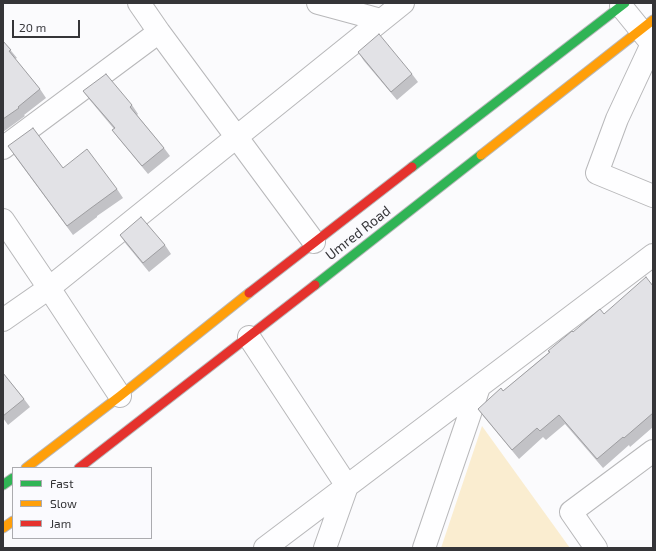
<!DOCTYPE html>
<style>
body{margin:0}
#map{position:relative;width:656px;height:551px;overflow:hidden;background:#fbfbfd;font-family:"Exo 2",sans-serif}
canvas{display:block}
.frame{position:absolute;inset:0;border:4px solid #353538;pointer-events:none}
.legend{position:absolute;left:12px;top:467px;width:140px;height:72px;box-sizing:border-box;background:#fafafe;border:1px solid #ababaf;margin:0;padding:5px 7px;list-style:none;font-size:12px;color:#353538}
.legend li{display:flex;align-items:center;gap:8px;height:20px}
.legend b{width:20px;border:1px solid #ababaf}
.scale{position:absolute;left:12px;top:20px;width:68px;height:18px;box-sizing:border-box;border:2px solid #353538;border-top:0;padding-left:5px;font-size:12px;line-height:14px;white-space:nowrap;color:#353538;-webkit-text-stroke:3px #fafafe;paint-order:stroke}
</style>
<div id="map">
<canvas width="656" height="551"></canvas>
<div class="frame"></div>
<ul class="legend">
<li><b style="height:5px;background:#30b455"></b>Fast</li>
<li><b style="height:5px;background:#ff9f0a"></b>Slow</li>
<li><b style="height:5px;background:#e5322d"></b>Jam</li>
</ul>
<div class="scale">20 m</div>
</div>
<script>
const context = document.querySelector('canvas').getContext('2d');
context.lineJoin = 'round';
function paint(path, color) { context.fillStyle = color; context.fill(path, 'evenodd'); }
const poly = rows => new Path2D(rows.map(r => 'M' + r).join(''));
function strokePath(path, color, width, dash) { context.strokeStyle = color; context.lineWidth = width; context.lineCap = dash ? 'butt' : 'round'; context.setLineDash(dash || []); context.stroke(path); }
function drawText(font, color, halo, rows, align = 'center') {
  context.font = font + ' "Exo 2",sans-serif'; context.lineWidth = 3; context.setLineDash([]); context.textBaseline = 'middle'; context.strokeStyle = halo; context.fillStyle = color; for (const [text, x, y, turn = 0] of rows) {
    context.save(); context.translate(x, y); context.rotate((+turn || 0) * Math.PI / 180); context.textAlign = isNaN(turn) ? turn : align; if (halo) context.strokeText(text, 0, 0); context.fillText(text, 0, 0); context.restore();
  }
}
const green = poly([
 [482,426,570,548,441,548]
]);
const street = poly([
 [318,3,381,20],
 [621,6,652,44],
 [159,32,314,242],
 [652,44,617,119,597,173,653,196],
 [3,148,159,32,139,3],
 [3,220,49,288,120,396],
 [3,320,49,288,403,3],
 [249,337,347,486,325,548],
 [265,548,653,255],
 [424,548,479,387],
 [596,548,571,512,653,451]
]);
const fast = poly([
 [412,167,625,3],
 [315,285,481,155],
 [3,485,13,478]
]);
const slow = poly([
 [481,155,653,20],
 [26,468,120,396,249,293],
 [3,528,13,521]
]);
const jam = poly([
 [249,293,412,167],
 [79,468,315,285]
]);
const wall = poly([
 [3,41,17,58,15,59,40,89,46,98,24,115,25,116,3,132],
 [358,52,412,74,418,82,397,100,364,61],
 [83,91,132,105,138,114,137,115,164,148,170,156,148,174,119,139,112,130,114,129,89,99],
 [14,155,117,189,123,198,97,216,97,217,73,235],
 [120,235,165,245,171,254,149,272,126,244],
 [653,286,653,427,630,447,629,445,603,468,565,424,546,440,543,437,519,459,484,417,478,409,503,391,573,332],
 [3,373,24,399,30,407,8,425,3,418]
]);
const building = poly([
 [379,34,412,74,391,92,358,52,379,34],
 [3,41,11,50,9,51,40,89,18,107,19,108,3,119,3,41],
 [106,74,132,105,130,107,164,148,142,166,112,130,115,128,83,91,106,74],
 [33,128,63,168,87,149,117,189,91,208,67,226,8,146,33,128],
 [141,217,165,245,143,263,120,235,141,217],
 [646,277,653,286,653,413,624,438,623,437,597,459,559,415,540,431,537,428,512,450,478,409,501,388,503,391,550,352,548,351,572,331,573,332,600,309,604,314,646,277],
 [3,373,24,399,3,416,3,373]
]);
const streetNames = [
 ["Umred Road",358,233,-38]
];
paint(green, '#faedd0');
strokePath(street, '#b8b8ba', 24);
strokePath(fast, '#b8b8ba', 11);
strokePath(slow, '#b8b8ba', 11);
strokePath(jam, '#b8b8ba', 11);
strokePath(street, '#fefeff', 22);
strokePath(fast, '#30b455', 9);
strokePath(slow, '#ff9f0a', 9);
strokePath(jam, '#e5322d', 9);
paint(wall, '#c2c2c6');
paint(building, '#e2e2e6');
strokePath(building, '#9e9ea1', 1);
drawText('14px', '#353538', '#fafafe', streetNames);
</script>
